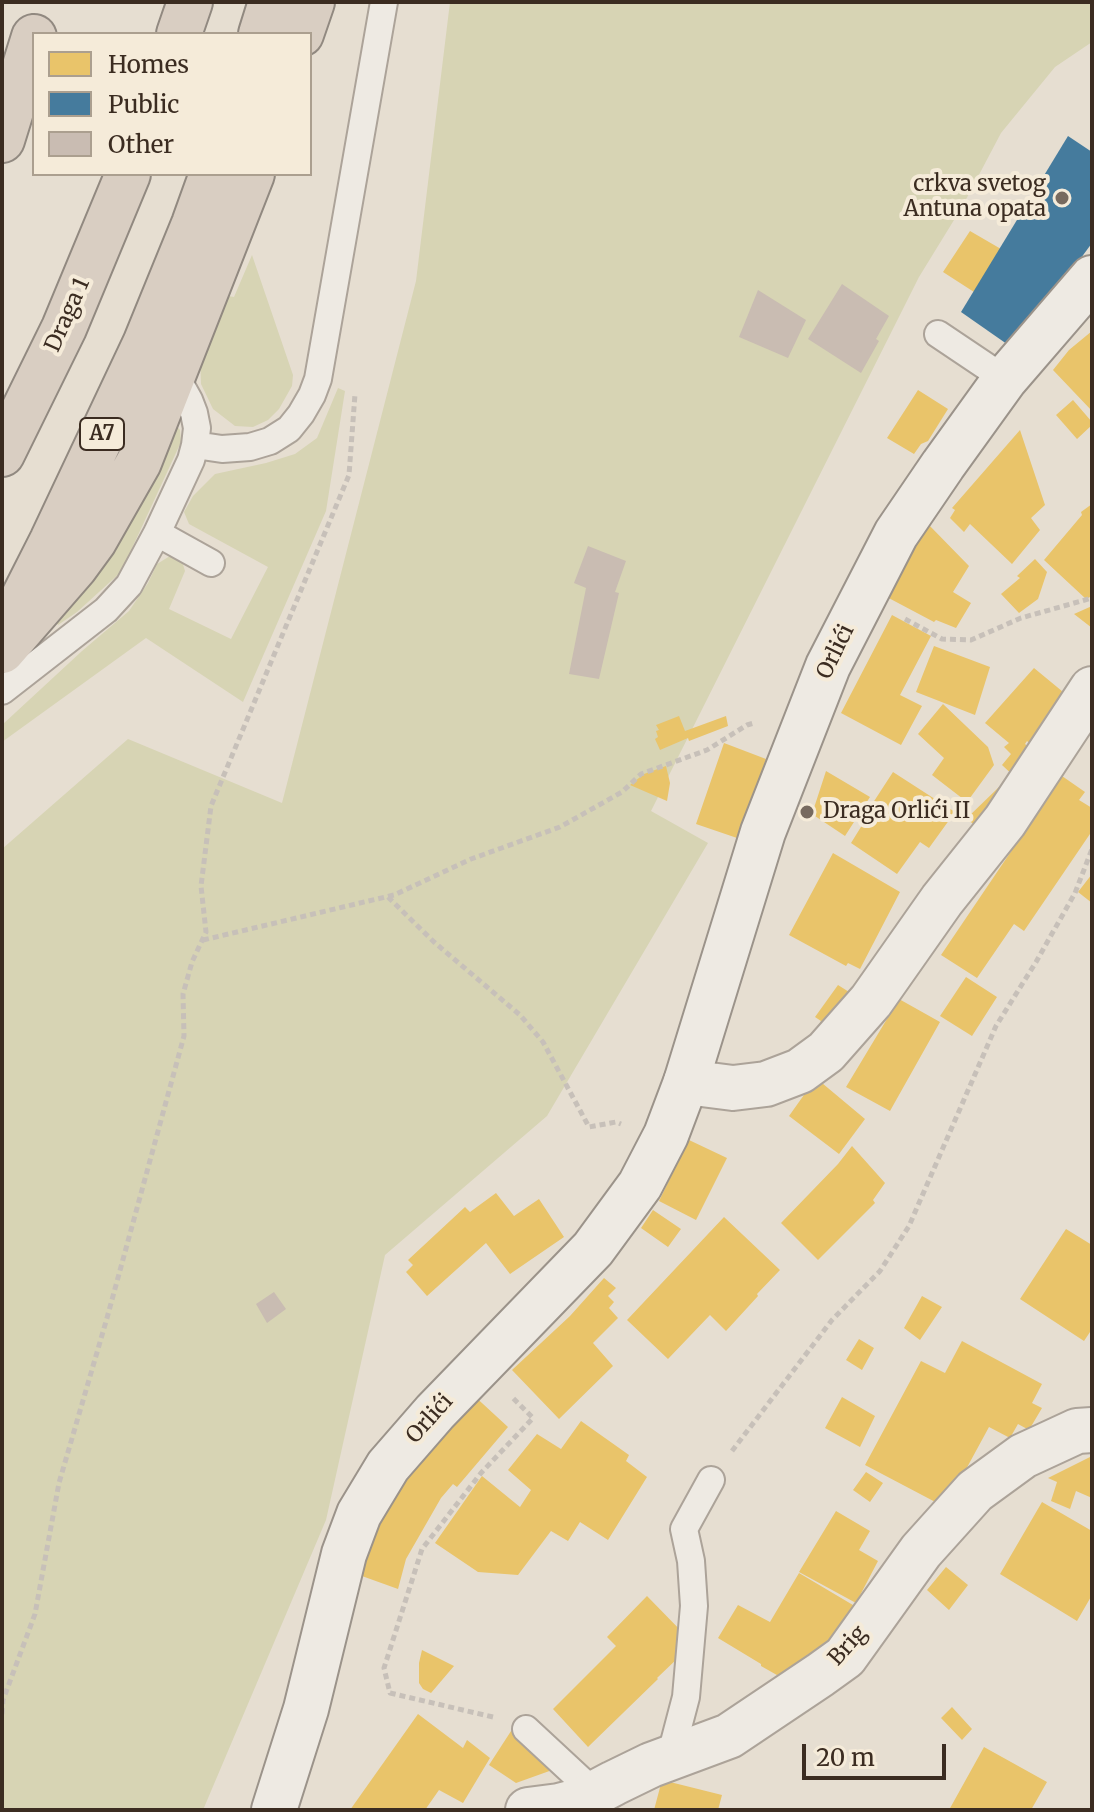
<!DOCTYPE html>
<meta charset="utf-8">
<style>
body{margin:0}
#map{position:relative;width:1094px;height:1812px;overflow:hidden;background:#e6ded1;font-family:Merriweather,serif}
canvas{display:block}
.frame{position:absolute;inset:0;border:4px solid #3b2c21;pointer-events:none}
.legend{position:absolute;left:32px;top:32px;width:280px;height:144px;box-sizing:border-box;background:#f5ebd9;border:2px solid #ab9f8f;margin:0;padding:10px 14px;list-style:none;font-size:24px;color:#3b2c21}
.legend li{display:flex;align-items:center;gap:16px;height:40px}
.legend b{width:40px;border:2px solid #ab9f8f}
.scale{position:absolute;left:802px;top:1744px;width:144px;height:36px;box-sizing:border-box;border:4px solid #3b2c21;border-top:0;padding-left:10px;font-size:24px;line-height:28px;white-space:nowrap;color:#3b2c21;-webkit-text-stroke:6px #f5ebd9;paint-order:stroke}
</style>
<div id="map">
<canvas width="1094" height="1812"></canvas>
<div class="frame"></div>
<ul class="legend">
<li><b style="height:22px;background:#e9c46a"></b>Homes</li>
<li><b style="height:22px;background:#457b9d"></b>Public</li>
<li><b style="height:22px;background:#c9bcb2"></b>Other</li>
</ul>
<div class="scale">20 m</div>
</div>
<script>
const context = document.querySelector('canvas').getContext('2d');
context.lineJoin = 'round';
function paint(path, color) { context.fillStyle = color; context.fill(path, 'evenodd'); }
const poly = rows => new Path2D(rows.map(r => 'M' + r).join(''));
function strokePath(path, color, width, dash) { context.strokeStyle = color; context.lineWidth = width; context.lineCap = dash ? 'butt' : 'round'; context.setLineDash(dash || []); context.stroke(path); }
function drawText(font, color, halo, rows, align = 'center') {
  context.font = font + ' Merriweather,serif'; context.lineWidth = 8; context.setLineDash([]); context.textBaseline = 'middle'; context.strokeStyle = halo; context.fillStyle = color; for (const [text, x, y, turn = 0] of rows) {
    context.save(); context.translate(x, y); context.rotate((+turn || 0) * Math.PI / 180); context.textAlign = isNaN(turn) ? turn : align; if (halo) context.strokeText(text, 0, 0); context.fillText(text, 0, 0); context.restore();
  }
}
const green = poly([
 [450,2,1092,2,1092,42,1055,67,1001,133,962,207,919,277,651,811,708,843,547,1116,385,1255,326,1520,203,1810,2,1810,2,849,128,739,282,803,416,281],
 [252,255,293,375,292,386,279,409,268,420,253,427,235,426,213,409,201,384,200,356,228,296,234,297],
 [338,388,345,391,326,511,243,702,146,638,2,742,2,725,82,651,129,611,148,583,157,564,170,556,182,561,185,571,169,609,231,639,268,567,189,524,184,512,193,496,215,474,266,463,295,454,317,438],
 [171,419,180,430,181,442,121,572,77,612,58,625,56,622]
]);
const homes = poly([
 [970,231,1001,249,974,292,943,272],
 [1092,331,1092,411,1053,370,1069,350],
 [918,390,948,409,928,441,921,444,914,454,887,438],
 [1073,400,1092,422,1092,425,1077,439,1056,415],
 [1020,430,1045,505,1031,518,1040,530,1012,564,970,524,964,532,950,518,955,510,952,508],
 [1092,504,1092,596,1086,599,1044,560,1082,515,1081,512],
 [928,524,969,566,953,592,971,603,956,628,936,620,934,622,883,595],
 [1035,559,1047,572,1038,599,1019,613,1001,594,1020,578,1017,576],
 [1092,606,1092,628,1074,614],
 [892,615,931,636,900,695,922,706,901,745,841,713],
 [934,646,990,667,975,715,916,692],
 [1034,668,1074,701,1035,748,1027,741,1025,744,1036,753,1018,780,1002,765,1011,754,1004,747,1009,743,985,723],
 [943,704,988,747,994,765,967,802,932,775,944,758,918,734],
 [679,716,685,731,726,716,728,726,689,741,688,738,660,750,655,739,658,737,656,731,659,730,656,725],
 [724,743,766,759,740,839,696,824],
 [666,766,670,783,667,801,630,785,644,774],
 [826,771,870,797,845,836,812,814],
 [893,772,955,812,929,848,920,842,897,874,851,843,869,814,867,812],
 [1062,776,1085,792,1079,800,1092,808,1092,831,1024,931,1014,924,977,978,941,955],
 [999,787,1010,797,986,832,966,819],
 [833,853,900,892,860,969,848,963,846,966,789,935],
 [1092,874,1092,903,1078,892],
 [966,977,997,997,972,1036,940,1016],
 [838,985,857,997,827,1035,817,1028,821,1021,815,1017],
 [899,999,940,1022,890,1111,846,1087],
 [816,1078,865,1119,839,1154,789,1116],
 [689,1140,727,1158,696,1220,659,1201],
 [852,1146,885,1183,873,1200,875,1203,818,1260,781,1223,838,1164],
 [496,1193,514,1216,539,1199,564,1237,510,1274,486,1243,427,1296,406,1272,413,1265,408,1260,465,1207,470,1212],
 [653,1210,681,1229,668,1247,641,1228],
 [724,1217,780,1270,757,1294,758,1296,726,1331,710,1315,668,1359,627,1320],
 [1066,1229,1092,1245,1092,1329,1084,1341,1020,1299],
 [604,1278,616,1288,608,1296,614,1302,609,1308,618,1318,593,1343,613,1366,559,1419,512,1370,570,1316],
 [922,1296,942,1307,920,1340,904,1328],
 [859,1339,874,1348,862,1370,846,1360],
 [962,1341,1042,1384,1032,1403,1042,1408,1029,1430,1018,1424,1010,1438,989,1427,958,1484,941,1505,865,1465,921,1361,945,1373],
 [470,1392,508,1427,457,1487,453,1484,441,1498,406,1559,398,1589,348,1571,359,1538],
 [842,1397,875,1416,860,1447,825,1428],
 [581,1421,629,1455,626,1461,647,1477,608,1540,580,1522,568,1541,551,1531,518,1575,478,1572,435,1543,482,1476,520,1507,531,1490,508,1470,537,1434,561,1449],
 [1092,1456,1092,1498,1076,1491,1070,1509,1051,1501,1057,1482,1048,1478],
 [866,1472,883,1483,870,1502,853,1490],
 [1042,1502,1092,1531,1092,1595,1077,1621,1000,1574],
 [836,1511,870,1531,859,1550,878,1561,856,1603,799,1572],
 [946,1567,968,1585,949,1610,927,1590],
 [799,1573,858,1608,803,1679,791,1683,761,1666,761,1664,718,1638,738,1605,770,1622],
 [647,1596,687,1637,675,1650,679,1657,657,1678,658,1679,588,1747,553,1709,616,1646,607,1637],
 [422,1650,454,1666,431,1693,423,1689,419,1683,419,1663],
 [952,1707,972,1729,962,1740,941,1718],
 [418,1714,463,1748,467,1740,490,1758,463,1803,439,1790,425,1810,350,1810],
 [513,1728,526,1733,555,1769,516,1783,489,1765],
 [984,1747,1047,1782,1031,1810,949,1810],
 [662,1780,722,1795,718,1810,654,1810]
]);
const public = poly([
 [1068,136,1092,152,1092,243,1014,349,961,312]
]);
const building = poly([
 [842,284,889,316,876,339,879,341,861,373,808,339],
 [758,290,806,320,788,358,739,337],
 [588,546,626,561,615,592,619,593,599,679,569,674,586,588,574,583],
 [274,1292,286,1309,267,1323,256,1304]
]);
const path = poly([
 [905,619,942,639,971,640,1021,618,1092,598],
 [388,897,434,942,520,1015,543,1042,589,1127,616,1122,621,1124],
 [203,940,394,895,471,859,560,827,622,792,641,774,707,750,747,725,754,723],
 [732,1451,832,1320,880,1271,909,1226,996,1026,1036,962,1075,893,1092,849],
 [2,1714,3,1700,35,1614,59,1483,107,1318,184,1036,183,994,192,962,206,932,201,886,211,806,349,475,355,394],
 [493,1717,390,1693,384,1668,422,1549,481,1473,533,1418,512,1397]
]);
const lane = poly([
 [938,334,1005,379],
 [195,445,222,449,250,447,270,441,289,429,301,414,312,395,318,379,384,2],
 [157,533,211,563],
 [2,691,106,610,129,585,157,533,191,460,195,445,197,428,194,413,189,400,174,373],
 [526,1729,595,1793],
 [670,1758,686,1697,694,1606,691,1561,684,1529,711,1480]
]);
const street = poly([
 [686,1082,733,1088,766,1084,800,1071,826,1052,871,1001,942,900,1005,821,1092,689],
 [528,1810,559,1806,582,1800,614,1783,651,1765,729,1736,820,1675,845,1657,921,1551,975,1491,1023,1456,1077,1431,1092,1430]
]);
const secondary = poly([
 [274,1810,306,1709,344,1554,359,1514,388,1466,435,1412,593,1249,640,1185,666,1135,686,1082,763,832,828,666,896,534,943,465,1005,379,1092,278]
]);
const highway = poly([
 [179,34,190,2],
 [261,34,271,2],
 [301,34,312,2],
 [2,140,34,37],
 [2,454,64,328,128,174],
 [17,610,52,541,145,344,194,224,212,174],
 [2,651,75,567,94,541,139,462,252,174]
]);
const markers = [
 [1062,198,8,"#776a5f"],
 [807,812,8,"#776a5f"]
];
const shields = [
 [102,434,44]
];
const shieldNames = [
 ["A7",102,434]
];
const poiNames = [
 ["crkva svetog",1046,185],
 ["Antuna opata",1046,210],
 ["Draga Orlići II",823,812,"left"]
];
const streetNames = [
 ["Draga 1",68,315,-66],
 ["Orlići",836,652,-64],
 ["Orlići",430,1419,-48],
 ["Brig",848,1646,-48]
];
paint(green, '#d7d4b4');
paint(homes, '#e9c46a');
paint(public, '#457b9d');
paint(building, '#c9bcb2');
strokePath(lane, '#aca399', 30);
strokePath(street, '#aca399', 48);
strokePath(secondary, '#9b938a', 48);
strokePath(highway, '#918980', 48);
strokePath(path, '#c7c0b9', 5, [6, 4]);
strokePath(lane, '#eeeae3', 26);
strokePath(street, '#eeeae3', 44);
strokePath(secondary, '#eeeae3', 44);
strokePath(highway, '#d9cec2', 44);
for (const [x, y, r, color] of markers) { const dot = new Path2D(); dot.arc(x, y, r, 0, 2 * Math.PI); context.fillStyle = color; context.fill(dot); strokePath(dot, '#f5ebd9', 3); }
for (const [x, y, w] of shields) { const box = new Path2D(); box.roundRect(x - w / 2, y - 16, w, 32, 6); context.fillStyle = '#f5ebd9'; context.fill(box); strokePath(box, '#3b2c21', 2); }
drawText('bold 20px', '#3b2c21', null, shieldNames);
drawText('22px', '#3b2c21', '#f5ebd9', poiNames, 'right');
drawText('22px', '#3b2c21', '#f5ebd9', streetNames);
</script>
